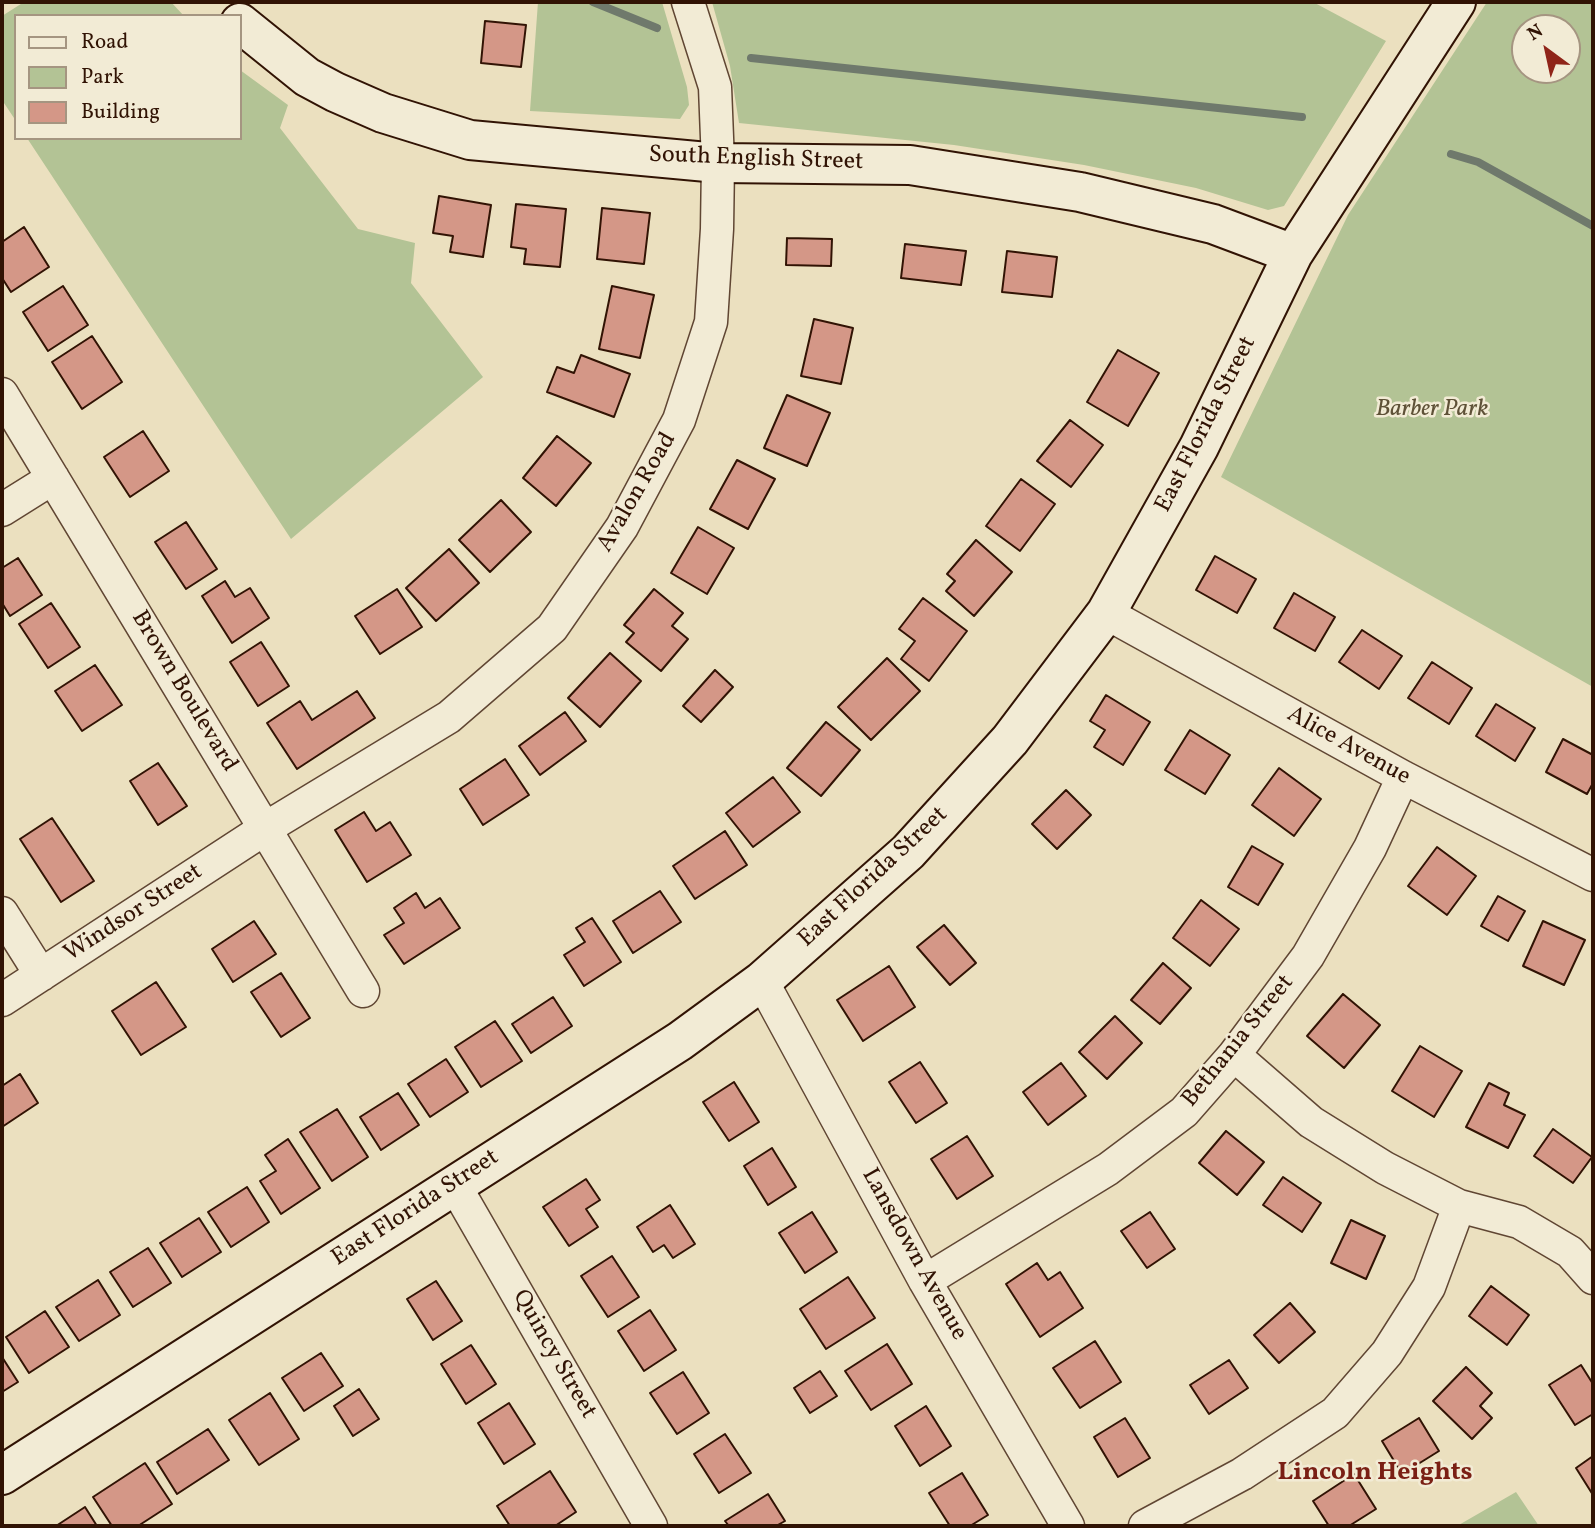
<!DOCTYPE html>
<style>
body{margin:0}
#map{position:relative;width:1595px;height:1528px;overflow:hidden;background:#ebe0bf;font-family:Vollkorn,serif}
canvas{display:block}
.frame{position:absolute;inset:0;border:4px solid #311304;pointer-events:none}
.legend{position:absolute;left:14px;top:14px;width:228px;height:126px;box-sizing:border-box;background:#f2ebd5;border:2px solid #a59581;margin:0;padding:9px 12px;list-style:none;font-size:21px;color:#311304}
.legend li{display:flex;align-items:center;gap:14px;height:35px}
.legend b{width:35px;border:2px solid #a59581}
.north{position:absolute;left:1511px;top:14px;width:70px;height:70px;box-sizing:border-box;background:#f2ebd5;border:2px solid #a59581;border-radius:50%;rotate:327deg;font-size:19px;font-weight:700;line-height:28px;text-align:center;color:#311304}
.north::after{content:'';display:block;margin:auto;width:24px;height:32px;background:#8f2418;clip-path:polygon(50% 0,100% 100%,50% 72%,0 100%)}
</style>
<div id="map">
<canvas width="1595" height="1528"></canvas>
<div class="frame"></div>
<ul class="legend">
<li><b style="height:9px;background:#f2ebd5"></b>Road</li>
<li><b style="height:19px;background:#b3c395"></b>Park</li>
<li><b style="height:19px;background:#d49787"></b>Building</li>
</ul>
<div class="north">N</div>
</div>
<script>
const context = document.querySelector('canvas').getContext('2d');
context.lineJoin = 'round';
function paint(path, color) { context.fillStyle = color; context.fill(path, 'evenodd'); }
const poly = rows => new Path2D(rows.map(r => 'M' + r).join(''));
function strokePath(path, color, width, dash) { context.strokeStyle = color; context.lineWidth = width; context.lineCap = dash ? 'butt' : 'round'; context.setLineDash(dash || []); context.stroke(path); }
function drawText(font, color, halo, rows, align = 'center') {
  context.font = font + ' Vollkorn,serif'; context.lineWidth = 5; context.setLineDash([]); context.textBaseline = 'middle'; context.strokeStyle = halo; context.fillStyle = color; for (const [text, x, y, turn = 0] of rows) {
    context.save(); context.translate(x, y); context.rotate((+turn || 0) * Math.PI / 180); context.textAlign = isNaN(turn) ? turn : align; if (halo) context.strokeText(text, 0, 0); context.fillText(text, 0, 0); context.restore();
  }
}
const green = poly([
 [24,2,171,2,184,16,16,16,16,121,2,100,2,16],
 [538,2,662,2,687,87,689,105,680,119,530,111],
 [712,2,1313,2,1386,41,1284,206,1268,210,1196,188,1084,165,954,145,739,123,730,66],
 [1487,2,1593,2,1593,687,1221,477,1348,215],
 [1567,28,1567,70,1525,70,1525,28],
 [240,70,288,105,280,128,358,229,415,243,411,283,483,377,291,539,27,138,240,138],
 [1516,1492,1539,1526,1457,1526]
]);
const stream = poly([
 [593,2,657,28],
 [751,58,1302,117],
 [1451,154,1478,162,1593,226]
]);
const building = poly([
 [485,21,526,25,521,67,481,63,485,21],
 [439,196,491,205,483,257,450,252,453,236,433,233,439,196],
 [516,204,566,209,560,267,524,264,526,249,511,247,516,204],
 [602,208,650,213,644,264,597,259,602,208],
 [24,227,49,267,11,292,2,278,2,242,24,227],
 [787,238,832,239,831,266,786,265,787,238],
 [905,244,966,251,961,285,901,278,905,244],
 [1007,251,1057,257,1052,297,1002,292,1007,251],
 [63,286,88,325,48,351,23,312,63,286],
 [612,286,654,295,640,358,599,349,612,286],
 [814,319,853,328,841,384,801,376,814,319],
 [92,336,122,382,82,409,52,362,92,336],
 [1118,350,1159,373,1128,426,1087,402,1118,350],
 [581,355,630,374,614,417,547,392,557,367,574,373,581,355],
 [787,395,830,413,807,466,764,448,787,395],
 [1070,420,1103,445,1071,487,1037,461,1070,420],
 [143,431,169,471,130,497,104,457,143,431],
 [557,436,591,463,556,506,523,478,557,436],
 [737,460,775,479,748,529,710,509,737,460],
 [1021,479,1055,504,1020,551,986,526,1021,479],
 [501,500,531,532,490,572,459,540,501,500],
 [186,522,217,569,186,589,155,542,186,522],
 [698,527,734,548,707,594,671,573,698,527],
 [976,540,1012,572,974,616,946,591,955,581,947,574,976,540],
 [449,549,479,583,436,621,406,588,449,549],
 [1215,556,1256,579,1237,613,1196,590,1215,556],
 [18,558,42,595,10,616,2,603,2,568,18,558],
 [225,581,235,597,250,588,269,618,232,643,202,596,225,581],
 [397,589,422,627,380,654,355,616,397,589],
 [654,589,683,613,672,626,688,639,661,671,626,642,634,633,624,625,654,589],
 [1294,593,1335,617,1315,651,1274,628,1294,593],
 [923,598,967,631,929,681,901,659,915,641,899,629,923,598],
 [51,603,80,647,48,668,19,624,51,603],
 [1362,630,1402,656,1379,689,1339,662,1362,630],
 [261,642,289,686,258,706,230,662,261,642],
 [610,653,641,681,600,727,568,698,610,653],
 [887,658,920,691,871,740,838,707,887,658],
 [1432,662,1472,688,1449,724,1408,698,1432,662],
 [95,665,122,705,82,731,55,691,95,665],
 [715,670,733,687,701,722,683,706,715,670],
 [357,691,375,718,297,769,267,723,300,701,312,720,357,691],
 [1106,695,1150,722,1123,765,1094,747,1105,730,1090,721,1106,695],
 [1496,704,1535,728,1515,761,1476,736,1496,704],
 [565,712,586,741,540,775,519,746,565,712],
 [826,722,860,750,821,796,787,768,826,722],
 [1190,730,1230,755,1205,794,1165,770,1190,730],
 [1563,739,1593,755,1593,783,1587,794,1546,772,1563,739],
 [505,759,529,795,483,825,460,789,505,759],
 [158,763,187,806,158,825,130,781,158,763],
 [1279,768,1321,799,1294,836,1252,805,1279,768],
 [773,777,800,812,753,847,726,813,773,777],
 [1066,790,1091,815,1057,849,1032,824,1066,790],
 [364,812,376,831,390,822,411,855,367,882,335,830,364,812],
 [52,818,94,881,61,902,20,839,52,818],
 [725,831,747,865,695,899,673,866,725,831],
 [1252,846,1283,864,1258,905,1228,887,1252,846],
 [1437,847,1476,876,1447,915,1408,886,1437,847],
 [660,891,681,922,633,953,613,921,660,891],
 [416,893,425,908,440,898,460,928,404,964,384,935,404,923,394,908,416,893],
 [1498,896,1525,911,1508,941,1481,926,1498,896],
 [1201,900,1239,929,1210,966,1173,938,1201,900],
 [592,918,621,962,584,986,564,955,585,942,576,928,592,918],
 [254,921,276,954,233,982,212,949,254,921],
 [1543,921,1585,940,1564,985,1523,966,1543,921],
 [944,925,976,963,950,985,917,947,944,925],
 [1163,963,1191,988,1160,1024,1131,1000,1163,963],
 [889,966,915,1007,863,1041,837,1000,889,966],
 [281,973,310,1018,281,1037,251,992,281,973],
 [156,982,186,1027,141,1055,112,1011,156,982],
 [1343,994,1380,1025,1344,1068,1307,1036,1343,994],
 [553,997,572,1026,531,1053,512,1024,553,997],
 [1115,1016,1142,1043,1107,1079,1079,1052,1115,1016],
 [495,1021,522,1061,481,1087,455,1047,495,1021],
 [1420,1046,1462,1071,1434,1117,1392,1091,1420,1046],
 [446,1059,468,1092,430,1117,408,1084,446,1059],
 [920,1062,947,1103,916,1123,889,1082,920,1062],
 [1061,1063,1086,1096,1048,1125,1023,1092,1061,1063],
 [20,1074,38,1103,2,1127,2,1086,20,1074],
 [734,1082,759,1122,729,1141,703,1102,734,1082],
 [1489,1083,1509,1093,1504,1105,1525,1115,1508,1148,1466,1127,1489,1083],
 [398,1093,419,1125,381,1150,360,1117,398,1093],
 [337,1109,368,1157,332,1181,300,1132,337,1109],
 [1553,1129,1592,1157,1573,1183,1534,1156,1553,1129],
 [1226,1131,1264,1162,1237,1195,1199,1163,1226,1131],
 [967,1136,993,1176,957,1199,931,1159,967,1136],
 [288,1139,320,1188,281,1214,260,1181,276,1171,265,1155,288,1139],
 [772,1148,796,1187,768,1205,744,1166,772,1148],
 [1283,1177,1321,1203,1302,1232,1263,1205,1283,1177],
 [586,1179,600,1200,586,1209,598,1227,569,1246,543,1207,586,1179],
 [247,1187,269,1222,231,1247,208,1212,247,1187],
 [670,1205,695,1244,673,1258,664,1245,653,1252,637,1227,670,1205],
 [812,1212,837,1252,805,1273,779,1233,812,1212],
 [1150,1212,1175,1249,1147,1268,1121,1231,1150,1212],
 [199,1218,221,1252,182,1277,160,1243,199,1218],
 [1351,1220,1385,1236,1366,1279,1331,1263,1351,1220],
 [148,1248,171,1283,133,1307,110,1272,148,1248],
 [612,1256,639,1297,608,1317,581,1276,612,1256],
 [1037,1263,1048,1280,1060,1272,1083,1308,1040,1337,1006,1284,1037,1263],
 [848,1277,875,1318,826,1349,800,1309,848,1277],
 [98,1280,120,1315,79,1341,56,1307,98,1280],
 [436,1281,462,1321,433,1340,407,1299,436,1281],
 [1491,1286,1529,1315,1507,1345,1469,1316,1491,1286],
 [1290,1303,1315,1332,1279,1363,1254,1335,1290,1303],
 [650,1310,676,1350,644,1371,618,1331,650,1310],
 [45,1311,69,1347,29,1373,6,1337,45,1311],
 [1095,1341,1121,1382,1080,1408,1053,1368,1095,1341],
 [887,1344,912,1384,871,1410,845,1371,887,1344],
 [471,1345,496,1384,466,1404,441,1364,471,1345],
 [321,1353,343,1386,304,1411,282,1378,321,1353],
 [2,1357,18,1382,2,1392,2,1357],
 [1229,1360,1248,1388,1209,1414,1190,1385,1229,1360],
 [1581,1365,1593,1384,1593,1414,1575,1425,1549,1385,1581,1365],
 [1466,1367,1492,1393,1480,1406,1492,1418,1472,1439,1433,1401,1466,1367],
 [820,1371,837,1396,810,1413,794,1388,820,1371],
 [683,1372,709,1413,677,1434,650,1393,683,1372],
 [359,1389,379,1419,353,1436,334,1406,359,1389],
 [270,1393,299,1439,259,1465,229,1420,270,1393],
 [509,1403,535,1444,504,1464,478,1423,509,1403],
 [926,1406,951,1446,920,1466,895,1426,926,1406],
 [1125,1418,1150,1458,1118,1477,1094,1437,1125,1418],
 [1419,1418,1439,1451,1402,1474,1382,1441,1419,1418],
 [208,1429,229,1460,177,1494,157,1462,208,1429],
 [725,1434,751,1473,719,1493,694,1454,725,1434],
 [1593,1456,1593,1495,1576,1468,1593,1456],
 [145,1463,172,1504,138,1526,112,1526,93,1497,145,1463],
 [550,1471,576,1512,555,1526,510,1526,497,1506,550,1471],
 [962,1473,988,1515,970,1526,950,1526,929,1493,962,1473],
 [1354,1474,1376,1509,1349,1526,1329,1526,1313,1501,1354,1474],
 [768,1494,785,1521,776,1526,729,1526,725,1521,768,1494],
 [85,1507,97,1526,56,1526,85,1507]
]);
const street = poly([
 [2,394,363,991],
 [2,510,53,478],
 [1106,613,1403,777,1593,875],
 [2,913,41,975],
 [762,981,925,1281,1068,1526],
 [2,1000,266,828,449,717,552,628,622,527,679,420,711,322,717,229,718,163,715,87,688,2],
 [1234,1055,1311,1122,1385,1168,1459,1206,1519,1222,1570,1252,1593,1278],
 [454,1184,651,1526],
 [925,1281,1108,1169,1184,1112,1234,1055,1308,956,1370,848,1403,777],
 [1145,1526,1242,1474,1335,1413,1387,1353,1429,1287,1459,1206]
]);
const secondary = poly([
 [240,23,307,77,335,92,383,113,470,140,718,163,910,165,1080,192,1213,224,1293,254],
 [2,1475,680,1041,762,981,908,852,1010,740,1106,613,1199,447,1293,254,1456,2]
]);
const streetNames = [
 ["South English Street",756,160,2],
 ["East Florida Street",1207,425,-63],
 ["Avalon Road",638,493,-60],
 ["Brown Boulevard",183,692,59],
 ["Alice Avenue",1348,747,29],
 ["East Florida Street",874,878,-43],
 ["Windsor Street",134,914,-33],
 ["Bethania Street",1239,1042,-51],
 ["East Florida Street",416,1209,-33],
 ["Lansdown Avenue",913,1255,61],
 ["Quincy Street",553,1355,60]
];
const parkNames = [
 ["Barber Park",1432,411]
];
const neighbourhoodNames = [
 ["Lincoln Heights",1375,1474]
];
paint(green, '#b3c395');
strokePath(stream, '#6f796c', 8);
paint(building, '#d49787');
strokePath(building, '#311304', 2);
strokePath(street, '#604633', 35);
strokePath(secondary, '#311304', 42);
strokePath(street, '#f2ebd5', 32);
strokePath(secondary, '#f2ebd5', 38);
drawText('24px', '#311304', '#f2ebd5', streetNames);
drawText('italic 24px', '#5e5137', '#f2ebd5', parkNames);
drawText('bold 26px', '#7a1f14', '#f2ebd5', neighbourhoodNames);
</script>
